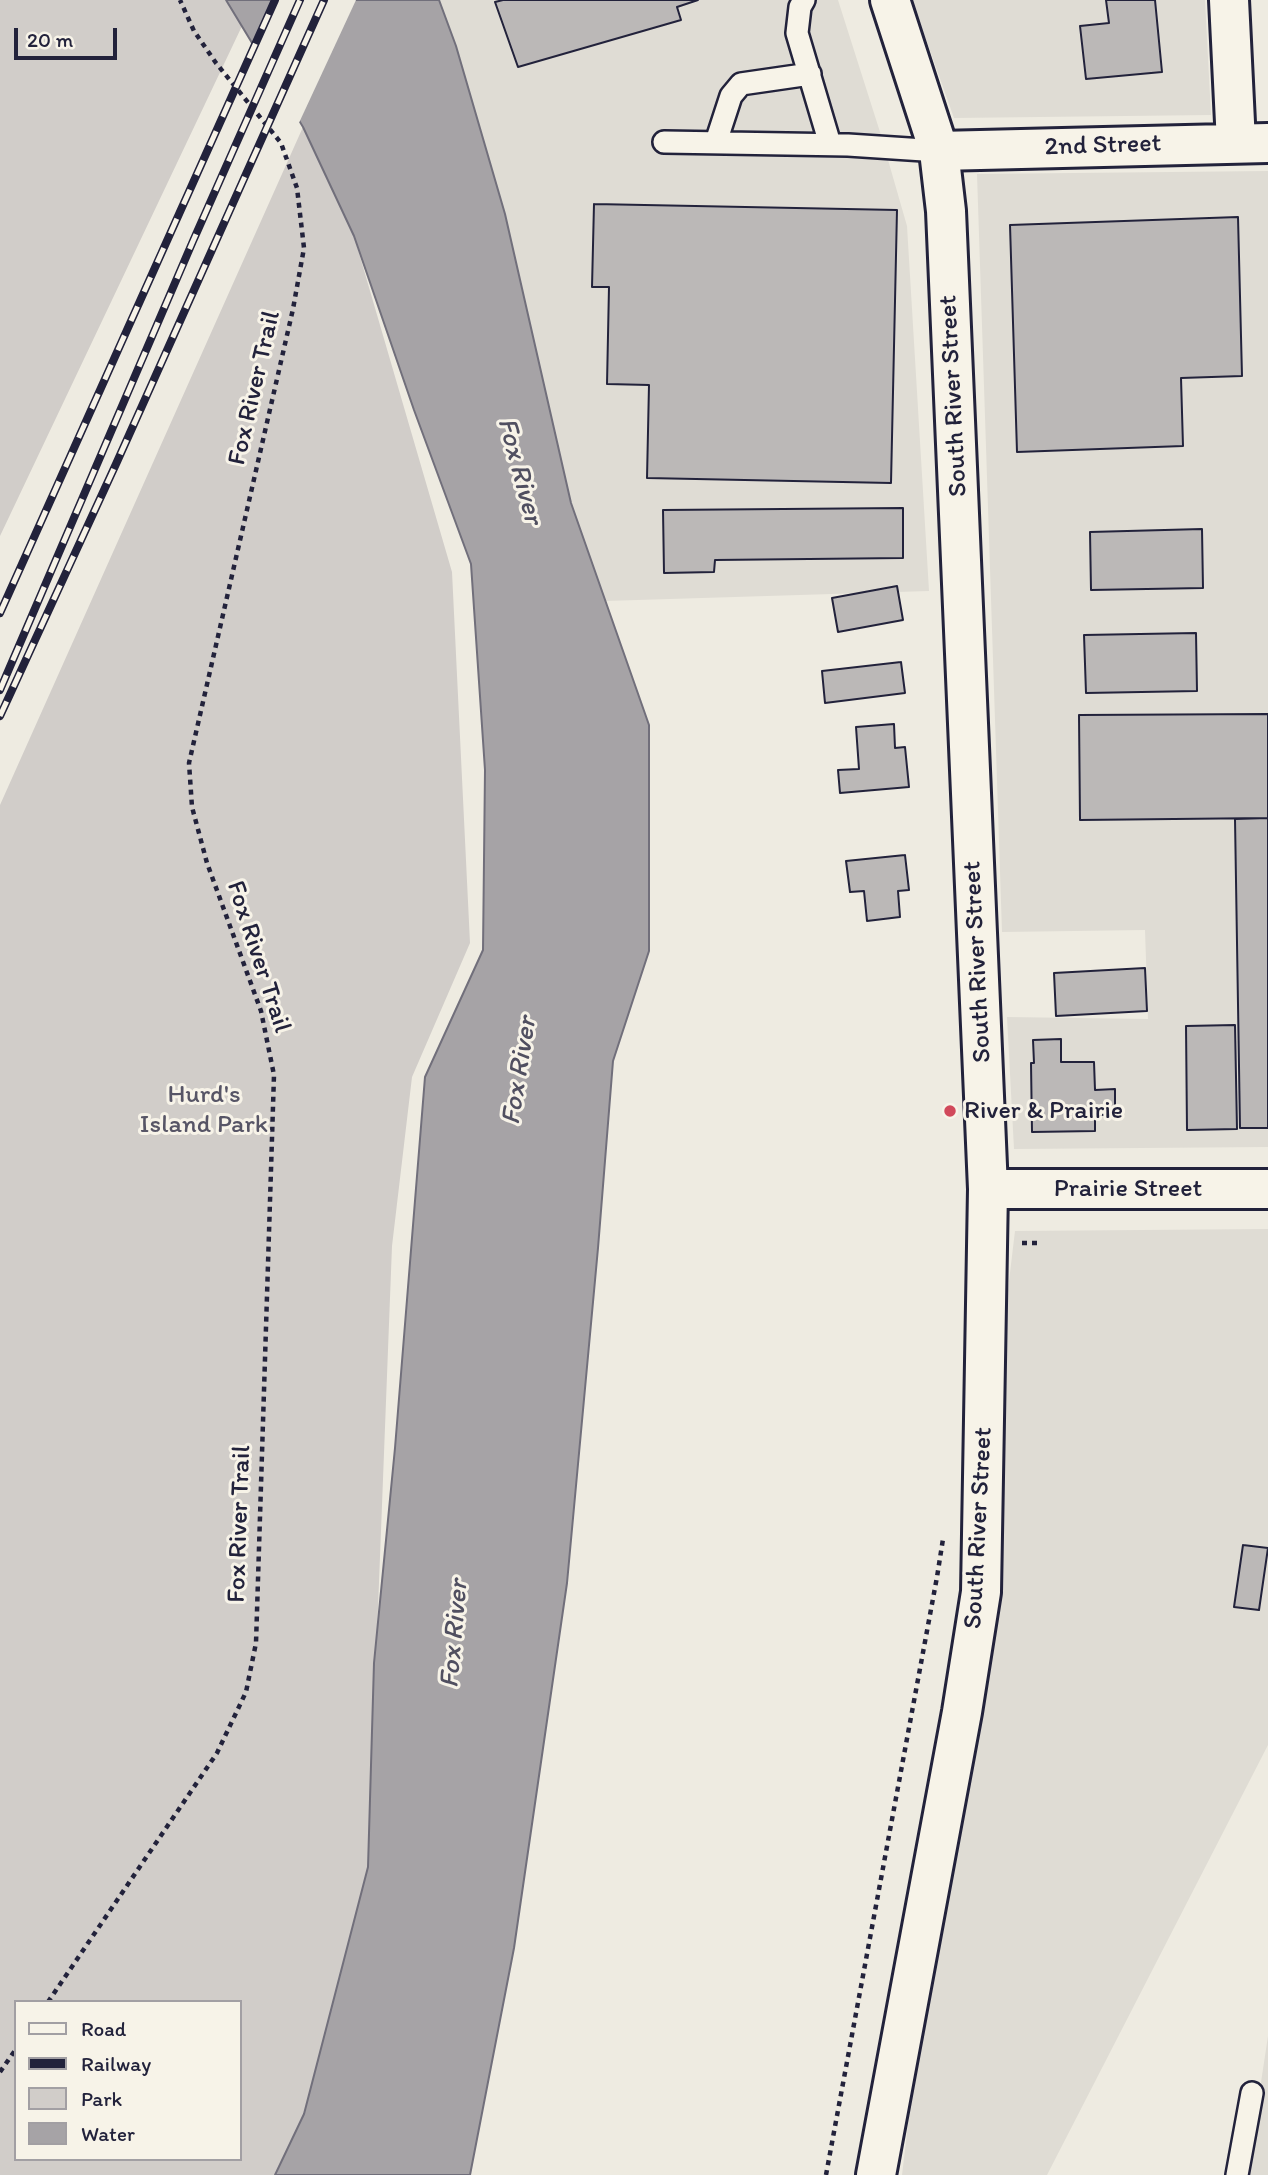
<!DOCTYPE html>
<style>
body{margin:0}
#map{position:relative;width:1268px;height:2175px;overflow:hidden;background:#eeebe1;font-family:Itim,sans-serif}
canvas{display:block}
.legend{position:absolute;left:14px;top:2000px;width:228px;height:161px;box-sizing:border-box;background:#f7f3e8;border:2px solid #a29fa3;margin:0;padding:9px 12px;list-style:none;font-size:21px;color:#22223b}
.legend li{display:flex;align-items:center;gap:14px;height:35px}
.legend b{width:35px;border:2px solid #a29fa3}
.scale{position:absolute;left:14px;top:28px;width:103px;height:32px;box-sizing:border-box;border:4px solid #22223b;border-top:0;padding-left:9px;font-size:21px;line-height:24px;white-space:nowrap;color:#22223b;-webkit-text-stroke:5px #f7f3e8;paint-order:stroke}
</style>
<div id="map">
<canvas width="1268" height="2175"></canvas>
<ul class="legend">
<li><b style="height:9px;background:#f7f3e8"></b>Road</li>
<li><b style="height:9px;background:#22223b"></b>Railway</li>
<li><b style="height:19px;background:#d1cdc9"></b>Park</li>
<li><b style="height:19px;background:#a6a3a6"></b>Water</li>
</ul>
<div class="scale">20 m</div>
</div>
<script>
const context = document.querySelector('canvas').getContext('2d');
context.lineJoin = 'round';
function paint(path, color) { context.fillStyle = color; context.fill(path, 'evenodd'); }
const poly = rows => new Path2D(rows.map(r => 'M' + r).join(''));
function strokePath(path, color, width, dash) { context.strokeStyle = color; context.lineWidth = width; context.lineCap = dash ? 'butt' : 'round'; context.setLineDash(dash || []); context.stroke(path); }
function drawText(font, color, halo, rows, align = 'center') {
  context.font = font + ' Itim,sans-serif'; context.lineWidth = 6; context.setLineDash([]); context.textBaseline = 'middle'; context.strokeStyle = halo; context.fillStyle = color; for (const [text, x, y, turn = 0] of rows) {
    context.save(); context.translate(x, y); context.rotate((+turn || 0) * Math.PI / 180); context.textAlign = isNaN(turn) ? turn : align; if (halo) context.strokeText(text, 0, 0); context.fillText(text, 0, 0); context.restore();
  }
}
const built = poly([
 [439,0,838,0,880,132,907,226,929,591,605,601,571,503,505,214,456,46],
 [912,0,1205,0,1211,115,954,118],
 [1268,171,1268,1147,1014,1149,1007,1017,1148,1019,1145,930,1002,932,977,174],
 [1268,1229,1268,1745,1047,2175,902,2175,1015,1231],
 [1268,2036,1268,2175,1247,2175]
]);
const green = poly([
 [0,0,226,0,242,26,0,536],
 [303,127,354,236,452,572,470,943,412,1077,392,1246,368,1867,304,2114,275,2175,0,2175,0,805],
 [16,2002,240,2002,240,2159,16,2159]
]);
const water = poly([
 [226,0,439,0,456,46,505,214,571,503,649,725,649,951,613,1061,598,1248,567,1583,514,1948,470,2175,275,2175,304,2114,368,1867,374,1663,395,1448,425,1077,483,950,485,770,471,564,414,410,354,236,303,127,226,0]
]);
const pier = poly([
 [274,0,356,0,298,125,252,49]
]);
const building = poly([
 [503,0,698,0,677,7,681,20,518,67,495,2,503,0],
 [1106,0,1155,0,1162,72,1086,79,1080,26,1109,23,1106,0],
 [594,204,897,210,891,483,647,478,649,385,607,384,609,287,592,287,594,204],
 [1238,217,1242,376,1181,378,1183,446,1017,452,1010,225,1238,217],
 [903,508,903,558,715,560,714,572,664,573,663,510,903,508],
 [1202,529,1203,588,1091,590,1090,532,1202,529],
 [897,586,903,620,838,632,832,598,897,586],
 [1196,633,1197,691,1086,693,1084,635,1196,633],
 [901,662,905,693,825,703,822,671,901,662],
 [1268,714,1268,818,1080,820,1079,715,1268,714],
 [894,724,895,748,905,747,909,787,840,793,838,770,859,769,856,727,894,724],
 [1268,818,1268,1128,1240,1128,1235,819,1268,818],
 [905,855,909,890,898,891,900,917,867,921,864,891,850,892,846,861,905,855],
 [1145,968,1147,1011,1056,1016,1054,973,1145,968],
 [1235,1025,1237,1129,1187,1130,1186,1026,1235,1025],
 [1061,1039,1061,1062,1094,1062,1095,1090,1115,1089,1115,1115,1095,1115,1095,1131,1032,1132,1031,1063,1034,1063,1033,1040,1061,1039],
 [1243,1545,1268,1548,1259,1610,1234,1607,1243,1545]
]);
const path = poly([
 [1022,1243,1037,1243],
 [48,2002,217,1753,246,1692,256,1643,274,1075,261,1011,207,863,192,807,189,763,293,309,304,248,297,188,281,143,216,63,194,31,180,0],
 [0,2072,16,2049],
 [826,2175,937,1577,943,1539]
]);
const lane = poly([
 [804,0,800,7,797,33,830,144],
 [664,142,848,145,939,151],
 [716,142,731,96,741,84,810,74],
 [1237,2175,1252,2093]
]);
const street = poly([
 [1229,0,1236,143],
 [939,151,1268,143]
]);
const secondary = poly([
 [988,1189,1268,1189],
 [876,2175,962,1712,981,1592,988,1189,946,211,939,151,890,0]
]);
const rail = poly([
 [0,613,275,0],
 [0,690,193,241,300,0],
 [0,716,116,464,324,0]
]);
const markers = [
 [950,1111,7,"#d1495b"]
];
const streetNames = [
 ["2nd Street",1103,146,-2],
 ["Fox River Trail",255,388,-77],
 ["South River Street",954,396,-93],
 ["Fox River Trail",258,957,72],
 ["South River Street",978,962,-93],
 ["Prairie Street",1128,1189],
 ["Fox River Trail",240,1524,-88],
 ["South River Street",979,1528,-87]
];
const parkNames = [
 ["Hurd's",204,1095],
 ["Island Park",204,1125]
];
const poiNames = [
 ["River & Prairie",964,1111]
];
const waterNames = [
 ["Fox River",519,471,75],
 ["Fox River",520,1071,-81],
 ["Fox River",455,1634,-85]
];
paint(built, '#dfdcd4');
paint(green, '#d1cdc9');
paint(water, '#a6a3a6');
strokePath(water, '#716f7b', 2);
paint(pier, '#eeebe1');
paint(building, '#bbb8b7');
strokePath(building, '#22223b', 2);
strokePath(lane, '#22223b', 26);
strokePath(street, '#22223b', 44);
strokePath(secondary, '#22223b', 44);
strokePath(path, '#22223b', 4.5, [5, 5]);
strokePath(lane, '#f7f3e8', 21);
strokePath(street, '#f7f3e8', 38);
strokePath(secondary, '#f7f3e8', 38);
strokePath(rail, '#22223b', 8);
strokePath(rail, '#f7f3e8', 5, [16]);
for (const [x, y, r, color] of markers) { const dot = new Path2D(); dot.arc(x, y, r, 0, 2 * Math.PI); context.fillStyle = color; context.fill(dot); strokePath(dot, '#f7f3e8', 2.5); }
drawText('26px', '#22223b', '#f7f3e8', streetNames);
drawText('26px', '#575566', '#f7f3e8', parkNames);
drawText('26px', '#22223b', '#f7f3e8', poiNames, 'left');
drawText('italic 28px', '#504f60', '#f7f3e8', waterNames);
</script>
